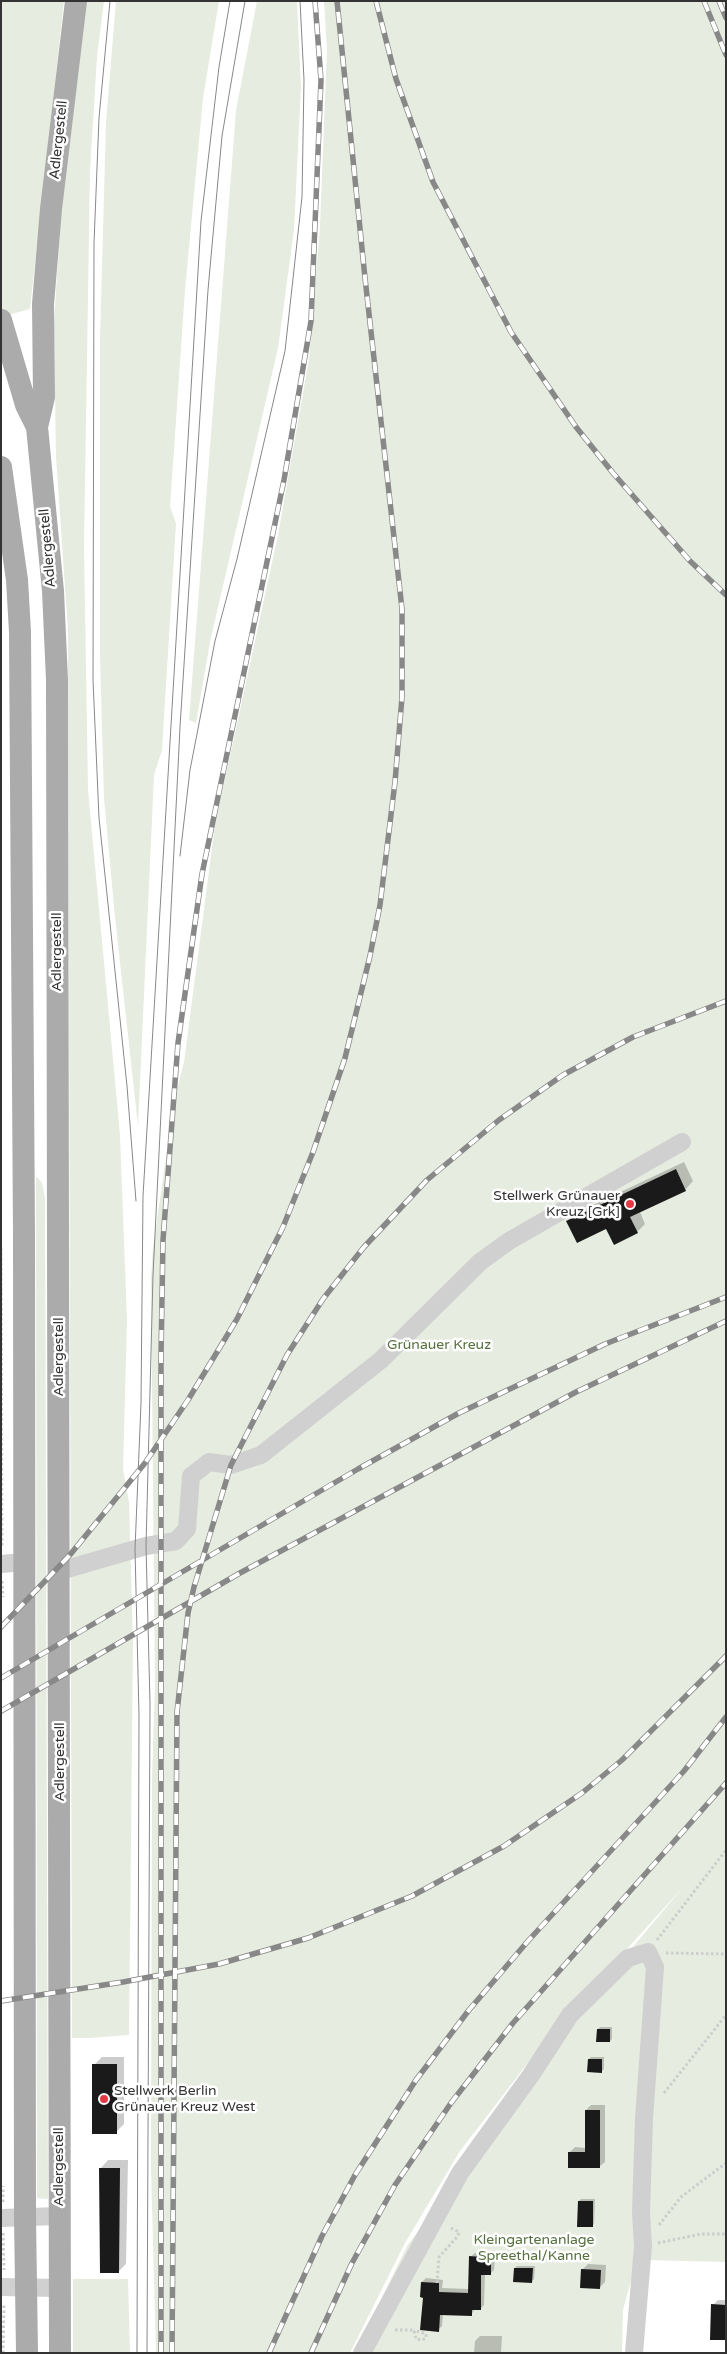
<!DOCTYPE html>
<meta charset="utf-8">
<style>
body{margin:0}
#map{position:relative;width:727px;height:2354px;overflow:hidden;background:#fff;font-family:"Varela Round",sans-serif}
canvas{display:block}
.frame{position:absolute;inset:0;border:2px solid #333;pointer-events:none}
</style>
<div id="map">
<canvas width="727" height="2354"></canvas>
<div class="frame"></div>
</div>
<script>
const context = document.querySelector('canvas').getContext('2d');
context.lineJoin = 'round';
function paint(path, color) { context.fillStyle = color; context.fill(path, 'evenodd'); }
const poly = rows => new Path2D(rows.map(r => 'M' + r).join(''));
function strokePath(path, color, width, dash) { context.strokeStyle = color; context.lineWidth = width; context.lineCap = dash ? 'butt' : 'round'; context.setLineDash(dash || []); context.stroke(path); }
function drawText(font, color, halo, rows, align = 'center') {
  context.font = font + ' "Varela Round",sans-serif'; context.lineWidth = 5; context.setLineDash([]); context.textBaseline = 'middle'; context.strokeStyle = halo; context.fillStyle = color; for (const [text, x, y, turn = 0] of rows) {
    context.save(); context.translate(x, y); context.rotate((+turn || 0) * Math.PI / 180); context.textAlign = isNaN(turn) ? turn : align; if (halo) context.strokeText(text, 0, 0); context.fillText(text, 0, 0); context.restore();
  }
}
const green = poly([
 [1,1,64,1,30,309,1,317],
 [85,1,104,1,97,57,90,170,84,546,88,790,120,1135,127,1321,123,1469,129,1502,133,1644,129,2035,89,2038,72,2038,68,630,56,457,54,323,63,181],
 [116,1,219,1,203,98,185,290,170,507,176,523,162,750,154,775,138,1126,115,917,104,798,100,655,100,339,106,123],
 [257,1,297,1,301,87,294,230,278,348,210,642,196,723,189,720,236,111],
 [324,1,726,1,726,2262,647,2260,641,2244,623,2310,622,2353,355,2353,407,2246,617,1966,684,1886,550,2034,460,2151,405,2243,350,2353,156,2353,151,2168,152,1778,155,1687,151,1278,153,1248,174,1102,184,1062,215,825,278,535,309,359,320,226,327,50],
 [36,1176,42,1183,45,1197,48,2199,37,2198],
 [73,2279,128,2279,130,2353,73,2353]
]);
const shadow = poly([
 [684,1162,693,1181,685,1190,640,1212,645,1224,637,1232,568,1222,576,1213],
 [600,2027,612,2027,612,2039,610,2041,598,2029],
 [102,2057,124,2057,124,2124,116,2132,94,2065],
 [591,2057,604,2057,604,2069,601,2072,589,2059],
 [591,2105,605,2105,605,2162,599,2167,569,2153,575,2147,586,2148,586,2110],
 [108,2160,128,2160,126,2264,118,2272,100,2169],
 [581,2199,595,2199,594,2224,592,2226,579,2201],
 [475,2253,495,2257,494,2270,490,2274,485,2273,484,2305,480,2309,475,2309,471,2315,443,2314,442,2326,438,2330,424,2297,422,2282,426,2278,443,2280,442,2288,469,2289,470,2257],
 [588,2264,606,2265,605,2282,600,2287,582,2270],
 [517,2266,535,2266,534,2279,532,2281,515,2268],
 [718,2300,726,2300,726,2339,713,2305],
 [480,2336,502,2336,501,2353,474,2353,475,2341]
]);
const building = poly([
 [676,1169,686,1191,630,1217,638,1233,614,1245,606,1229,577,1243,566,1221],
 [597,2029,610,2029,610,2042,596,2042],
 [588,2059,602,2059,602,2073,587,2072],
 [92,2064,117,2064,117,2134,92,2134],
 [585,2110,600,2110,600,2168,568,2168,568,2152,585,2152],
 [99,2168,120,2168,119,2273,100,2273],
 [578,2201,593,2201,593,2227,577,2227],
 [469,2256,482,2257,482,2260,491,2260,491,2275,481,2275,481,2310,472,2310,472,2316,440,2315,439,2332,420,2330,423,2298,420,2297,421,2282,439,2283,439,2292,468,2293],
 [514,2268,533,2268,532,2283,513,2282],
 [581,2269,601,2270,600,2289,580,2288],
 [711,2304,726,2305,726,2340,710,2340]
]);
const path = poly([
 [1,1248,2,1547],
 [2,1581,3,1597],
 [657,1940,726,1850],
 [666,1953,726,1954],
 [664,2093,726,2015],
 [3,2202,3,2186],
 [659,2225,681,2197,726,2163],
 [3,2233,4,2270],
 [658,2243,701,2234,726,2234],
 [437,2283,439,2257,458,2236,459,2232,449,2227],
 [395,2330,414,2330,416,2339,422,2340,426,2338,426,2334,414,2330],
 [3,2353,4,2303]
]);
const minor = poly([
 [1,1564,24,1562],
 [60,1571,146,1546,176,1541,187,1529,191,1476,209,1462,231,1465,261,1455,381,1360,480,1262,509,1241,682,1142],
 [1,2218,59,2216],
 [1,2287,60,2288],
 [362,2353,460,2173,531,2075,570,2015,628,1958,648,1952,655,1967,644,2118,641,2213,643,2246,634,2353]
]);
const major = poly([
 [1,320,26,405,37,427],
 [1,467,17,580,20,632,24,1235,25,2217,27,2353],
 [60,2353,57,680,53,591,37,427,44,397,43,304,51,209,76,1]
]);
const tram = poly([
 [110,1,99,118,94,243,93,680,99,818,127,1086,136,1201],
 [180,856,190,770,215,641,237,559,285,351,302,197,304,80,300,1],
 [137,2353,139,1715,135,1549,141,1403,143,1196,201,221,219,67,230,1],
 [147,2353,150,1703,146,1546,153,1275,180,727,208,290,222,136,245,1]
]);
const rail = poly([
 [376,1,396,79,433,182,511,332,576,427,613,473,690,561,726,595],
 [704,1,726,55],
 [719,1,726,18],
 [1,1627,69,1556,145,1463,188,1400,237,1319,283,1227,313,1152,345,1058,370,956,380,905,395,782,402,697,402,609,365,278,337,1],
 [1,1678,358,1469,459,1413,605,1344,726,1297],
 [1,1711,240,1573,576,1392,726,1321],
 [1,2001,123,1982,219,1964,308,1938,412,1896,504,1846,582,1793,622,1760,726,1656],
 [161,2353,161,1356,163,1240,178,1043,202,874,284,480,311,321,321,80,315,1],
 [172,2353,177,1712,188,1613,194,1587,231,1465,287,1355,323,1299,364,1247,427,1180,499,1120,563,1075,633,1037,726,1001],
 [269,2353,322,2236,355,2175,416,2080,469,2010,528,1941,684,1771,726,1717],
 [311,2353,352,2263,395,2185,451,2103,513,2023,726,1783]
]);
const markers = [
 [630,1204,5,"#e63946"],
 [104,2099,5,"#e63946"]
];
const streetNames = [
 ["Adlergestell",59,140,-84],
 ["Adlergestell",48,548,-95],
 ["Adlergestell",57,952,-90],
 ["Adlergestell",59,1357,-90],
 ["Adlergestell",60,1762,-90],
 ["Adlergestell",59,2167,-90]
];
const poiNames = [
 ["Stellwerk Grünauer",620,1196],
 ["Kreuz [Grk]",620,1212],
 ["Stellwerk Berlin",114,2091,"left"],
 ["Grünauer Kreuz West",114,2107,"left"]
];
const parkNames = [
 ["Grünauer Kreuz",439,1345],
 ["Kleingartenanlage",534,2240],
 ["Spreethal/Kanne",534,2256]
];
paint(green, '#e6ecdf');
paint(shadow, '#0003');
paint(building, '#1a1a1a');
strokePath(path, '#cdcdcd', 3, [2.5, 2.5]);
strokePath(minor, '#d0d0d0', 18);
strokePath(major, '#ababab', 22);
strokePath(tram, '#888', 1);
strokePath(rail, '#888', 5.5);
strokePath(rail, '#fff', 4, [11]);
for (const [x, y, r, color] of markers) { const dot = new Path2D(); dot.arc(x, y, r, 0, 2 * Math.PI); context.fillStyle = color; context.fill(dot); strokePath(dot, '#fff', 2); }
drawText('14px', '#333', '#fff', streetNames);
drawText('14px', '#333', '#fff', poiNames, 'right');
drawText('14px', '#56703f', '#fff', parkNames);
</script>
